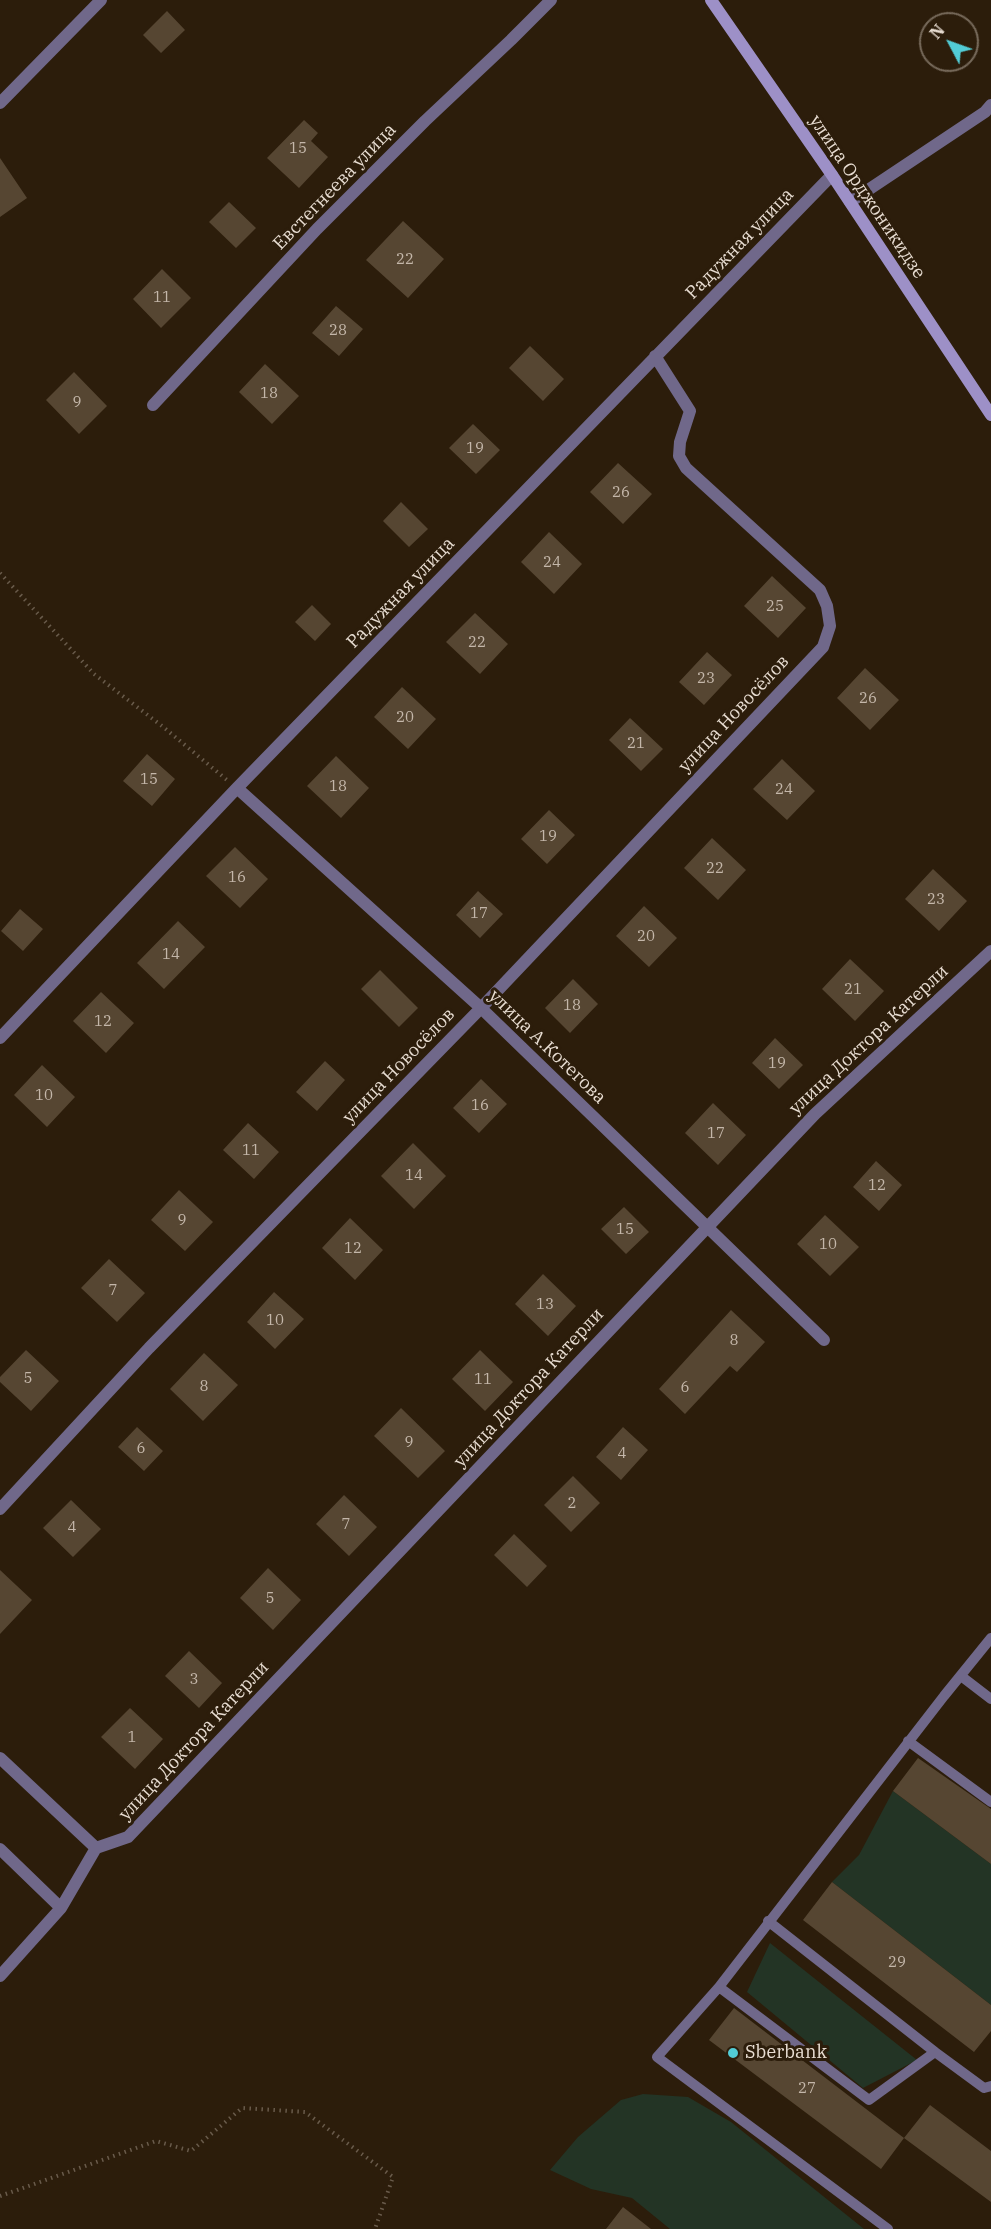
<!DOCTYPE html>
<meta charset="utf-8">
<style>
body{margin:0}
#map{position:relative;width:991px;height:2229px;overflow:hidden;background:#2c1d0b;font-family:"IBM Plex Serif",serif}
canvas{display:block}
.north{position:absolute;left:919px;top:12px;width:60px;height:60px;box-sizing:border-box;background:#2c1d0b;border:2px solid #776a5b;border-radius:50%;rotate:311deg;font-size:16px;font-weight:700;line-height:24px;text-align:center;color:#e8ddd2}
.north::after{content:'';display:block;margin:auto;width:21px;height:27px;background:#52ccd6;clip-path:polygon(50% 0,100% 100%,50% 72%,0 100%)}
</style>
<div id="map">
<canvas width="991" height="2229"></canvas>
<div class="north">N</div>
</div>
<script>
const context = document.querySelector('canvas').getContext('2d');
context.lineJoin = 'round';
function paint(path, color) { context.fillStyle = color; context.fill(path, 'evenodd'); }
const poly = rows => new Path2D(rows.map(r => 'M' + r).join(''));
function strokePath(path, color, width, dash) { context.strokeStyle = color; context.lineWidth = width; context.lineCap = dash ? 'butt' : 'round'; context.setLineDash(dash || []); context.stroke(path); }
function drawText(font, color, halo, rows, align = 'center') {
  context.font = font + ' "IBM Plex Serif",serif'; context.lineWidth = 6; context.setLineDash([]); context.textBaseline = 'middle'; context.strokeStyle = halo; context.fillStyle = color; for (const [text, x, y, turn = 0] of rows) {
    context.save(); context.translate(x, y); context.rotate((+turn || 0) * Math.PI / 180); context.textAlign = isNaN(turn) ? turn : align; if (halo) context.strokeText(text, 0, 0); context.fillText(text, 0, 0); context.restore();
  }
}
const green = poly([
 [893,1791,991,1864,991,2005,832,1882,859,1855],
 [770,1943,917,2060,863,2088,747,1992],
 [643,2094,688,2097,731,2122,864,2229,670,2229,632,2198,591,2189,550,2170,578,2137,621,2100]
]);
const building = poly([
 [167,11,185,30,161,53,143,35],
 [304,120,318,133,311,141,328,157,299,188,267,158],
 [0,158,27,198,0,217],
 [229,202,256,228,236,248,209,222],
 [403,221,444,259,408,298,366,260],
 [162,269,191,298,161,328,133,299],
 [336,306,363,329,339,356,312,333],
 [530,346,564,379,543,401,509,368],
 [265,364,299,396,272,424,239,392],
 [74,372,107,406,79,434,46,400],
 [473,424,500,450,476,474,449,448],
 [618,463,652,494,623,524,590,492],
 [401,502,428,529,409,547,383,521],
 [549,532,582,564,554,594,521,562],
 [772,576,806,608,778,638,744,606],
 [312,605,331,624,315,641,295,622],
 [475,613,508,644,480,674,446,642],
 [707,652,732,675,704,705,679,682],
 [865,668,899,700,870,730,837,698],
 [402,687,436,719,408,749,374,717],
 [630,718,663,749,641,771,609,740],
 [147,754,175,779,152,806,123,781],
 [336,756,369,788,341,818,307,786],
 [782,759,815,791,787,820,753,789],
 [549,810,575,835,547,864,521,839],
 [712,838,746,870,718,900,684,868],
 [235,847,268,879,240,908,206,876],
 [933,869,967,901,939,931,905,899],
 [478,891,503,914,480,938,456,915],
 [644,906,677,938,649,967,616,936],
 [20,909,43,929,23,951,1,931],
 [178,921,205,947,164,989,137,963],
 [850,959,884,991,855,1021,822,989],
 [380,970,418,1008,399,1027,361,989],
 [573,979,598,1004,570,1033,545,1008],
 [101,992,134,1023,106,1053,73,1021],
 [775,1038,803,1065,779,1089,752,1063],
 [325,1061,345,1080,317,1111,296,1092],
 [42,1065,75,1097,47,1127,14,1095],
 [481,1079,507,1104,479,1133,453,1108],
 [713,1103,746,1135,718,1165,685,1133],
 [248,1123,279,1152,254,1179,223,1150],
 [413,1143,446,1176,414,1209,381,1176],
 [876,1161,902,1185,879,1211,853,1187],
 [179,1190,213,1222,185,1251,151,1220],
 [624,1207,649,1232,626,1254,601,1229],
 [825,1215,859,1247,830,1276,797,1244],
 [350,1218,383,1250,355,1280,322,1248],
 [109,1259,145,1293,117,1322,81,1288],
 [543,1274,576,1306,548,1336,515,1304],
 [274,1292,304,1319,275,1349,247,1322],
 [731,1310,765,1342,737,1372,730,1366,685,1414,659,1389],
 [26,1350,59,1381,31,1411,0,1382,0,1377],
 [480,1350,513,1382,485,1411,452,1379],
 [204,1353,238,1385,203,1421,170,1389],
 [401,1408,445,1451,418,1478,374,1436],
 [137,1427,163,1451,144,1471,118,1447],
 [623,1427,648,1450,621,1480,596,1457],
 [573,1476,600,1503,571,1532,544,1505],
 [344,1495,377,1527,349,1556,316,1524],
 [71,1500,101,1529,73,1557,43,1528],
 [514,1534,547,1566,527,1587,494,1555],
 [268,1568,301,1600,273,1630,240,1598],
 [0,1570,32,1600,0,1634],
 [189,1651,222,1683,199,1708,165,1676],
 [130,1708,163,1739,135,1769,101,1737],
 [918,1758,991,1809,991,1864,893,1791],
 [832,1882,991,2005,991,2031,974,2052,803,1920],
 [734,2008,904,2138,881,2169,709,2040],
 [930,2105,991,2151,991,2202,904,2138],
 [623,2207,651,2229,606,2229]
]);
const path = poly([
 [0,573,94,674,162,726,227,780],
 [0,2196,156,2141,191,2151,242,2108,305,2112,393,2177,375,2229]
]);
const lane = poly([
 [961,1676,991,1699],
 [908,1741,991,1802],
 [768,1921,935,2052],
 [719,1987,869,2100,935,2052,984,2088,991,2086],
 [888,2229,657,2057,719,1987,944,1696,991,1638]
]);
const street = poly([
 [0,103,101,0],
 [850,202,985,112,991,105],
 [153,405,317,229,425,121,511,40,551,0],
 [237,788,481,1008,824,1340],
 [0,1038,237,788,832,175],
 [0,1509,149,1348,481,1008,823,647,830,626,827,606,820,590,686,468,679,456,680,442,690,411,655,356],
 [0,1758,96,1848],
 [96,1848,128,1837,815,1114,991,951],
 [0,1849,61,1908],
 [0,1976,61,1908,96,1848]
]);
const secondary = poly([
 [711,0,832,175,991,415]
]);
const markers = [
 [733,2053,6,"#52ccd6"]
];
const numberNames = [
 ["15",298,149],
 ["22",405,260],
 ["11",162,298],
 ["28",338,331],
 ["18",269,394],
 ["9",77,403],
 ["19",475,449],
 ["26",621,493],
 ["24",552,563],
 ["25",775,607],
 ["22",477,643],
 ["23",706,679],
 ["26",868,699],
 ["20",405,718],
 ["21",636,744],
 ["15",149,780],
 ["18",338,787],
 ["24",784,790],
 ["19",548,837],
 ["22",715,869],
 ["16",237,878],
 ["23",936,900],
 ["17",479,914],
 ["20",646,937],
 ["14",171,955],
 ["21",853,990],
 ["18",572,1006],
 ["12",103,1022],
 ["19",777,1064],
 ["10",44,1096],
 ["16",480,1106],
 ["17",716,1134],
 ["11",251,1151],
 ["14",414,1176],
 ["12",877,1186],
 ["9",182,1221],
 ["15",625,1230],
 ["10",828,1245],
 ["12",353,1249],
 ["7",113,1291],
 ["13",545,1305],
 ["10",275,1321],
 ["8",734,1341],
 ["5",28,1379],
 ["11",483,1380],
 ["8",204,1387],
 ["6",685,1388],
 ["9",409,1443],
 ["6",141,1449],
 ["4",622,1454],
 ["2",572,1504],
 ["7",346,1525],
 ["4",72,1528],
 ["5",270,1599],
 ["3",194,1680],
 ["1",132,1738],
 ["29",897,1963],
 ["27",807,2089]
];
const streetNames = [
 ["Евстегнеева улица",335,187,-46],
 ["улица Орджоникидзе",867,197,56],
 ["Радужная улица",740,244,-46],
 ["Радужная улица",401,593,-46],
 ["улица Новосёлов",734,714,-47],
 ["улица Доктора Катерли",869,1040,-43],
 ["улица А.Котегова",547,1047,44],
 ["улица Новосёлов",399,1066,-46],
 ["улица Доктора Катерли",529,1388,-47],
 ["улица Доктора Катерли",194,1741,-47]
];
const poiNames = [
 ["Sberbank",745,2053]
];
paint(green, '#233425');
paint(building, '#564632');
strokePath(path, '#695b4b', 4, [1.5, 4.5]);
strokePath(lane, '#70688a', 10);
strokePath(street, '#70688a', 12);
strokePath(secondary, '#9d90c7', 12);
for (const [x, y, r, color] of markers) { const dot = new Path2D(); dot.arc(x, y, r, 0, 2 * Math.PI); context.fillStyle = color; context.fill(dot); strokePath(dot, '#2c1d0b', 2); }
drawText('15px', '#c4b7aa', null, numberNames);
drawText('18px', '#e8ddd2', '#2c1d0b', streetNames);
drawText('18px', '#e8ddd2', '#2c1d0b', poiNames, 'left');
</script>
